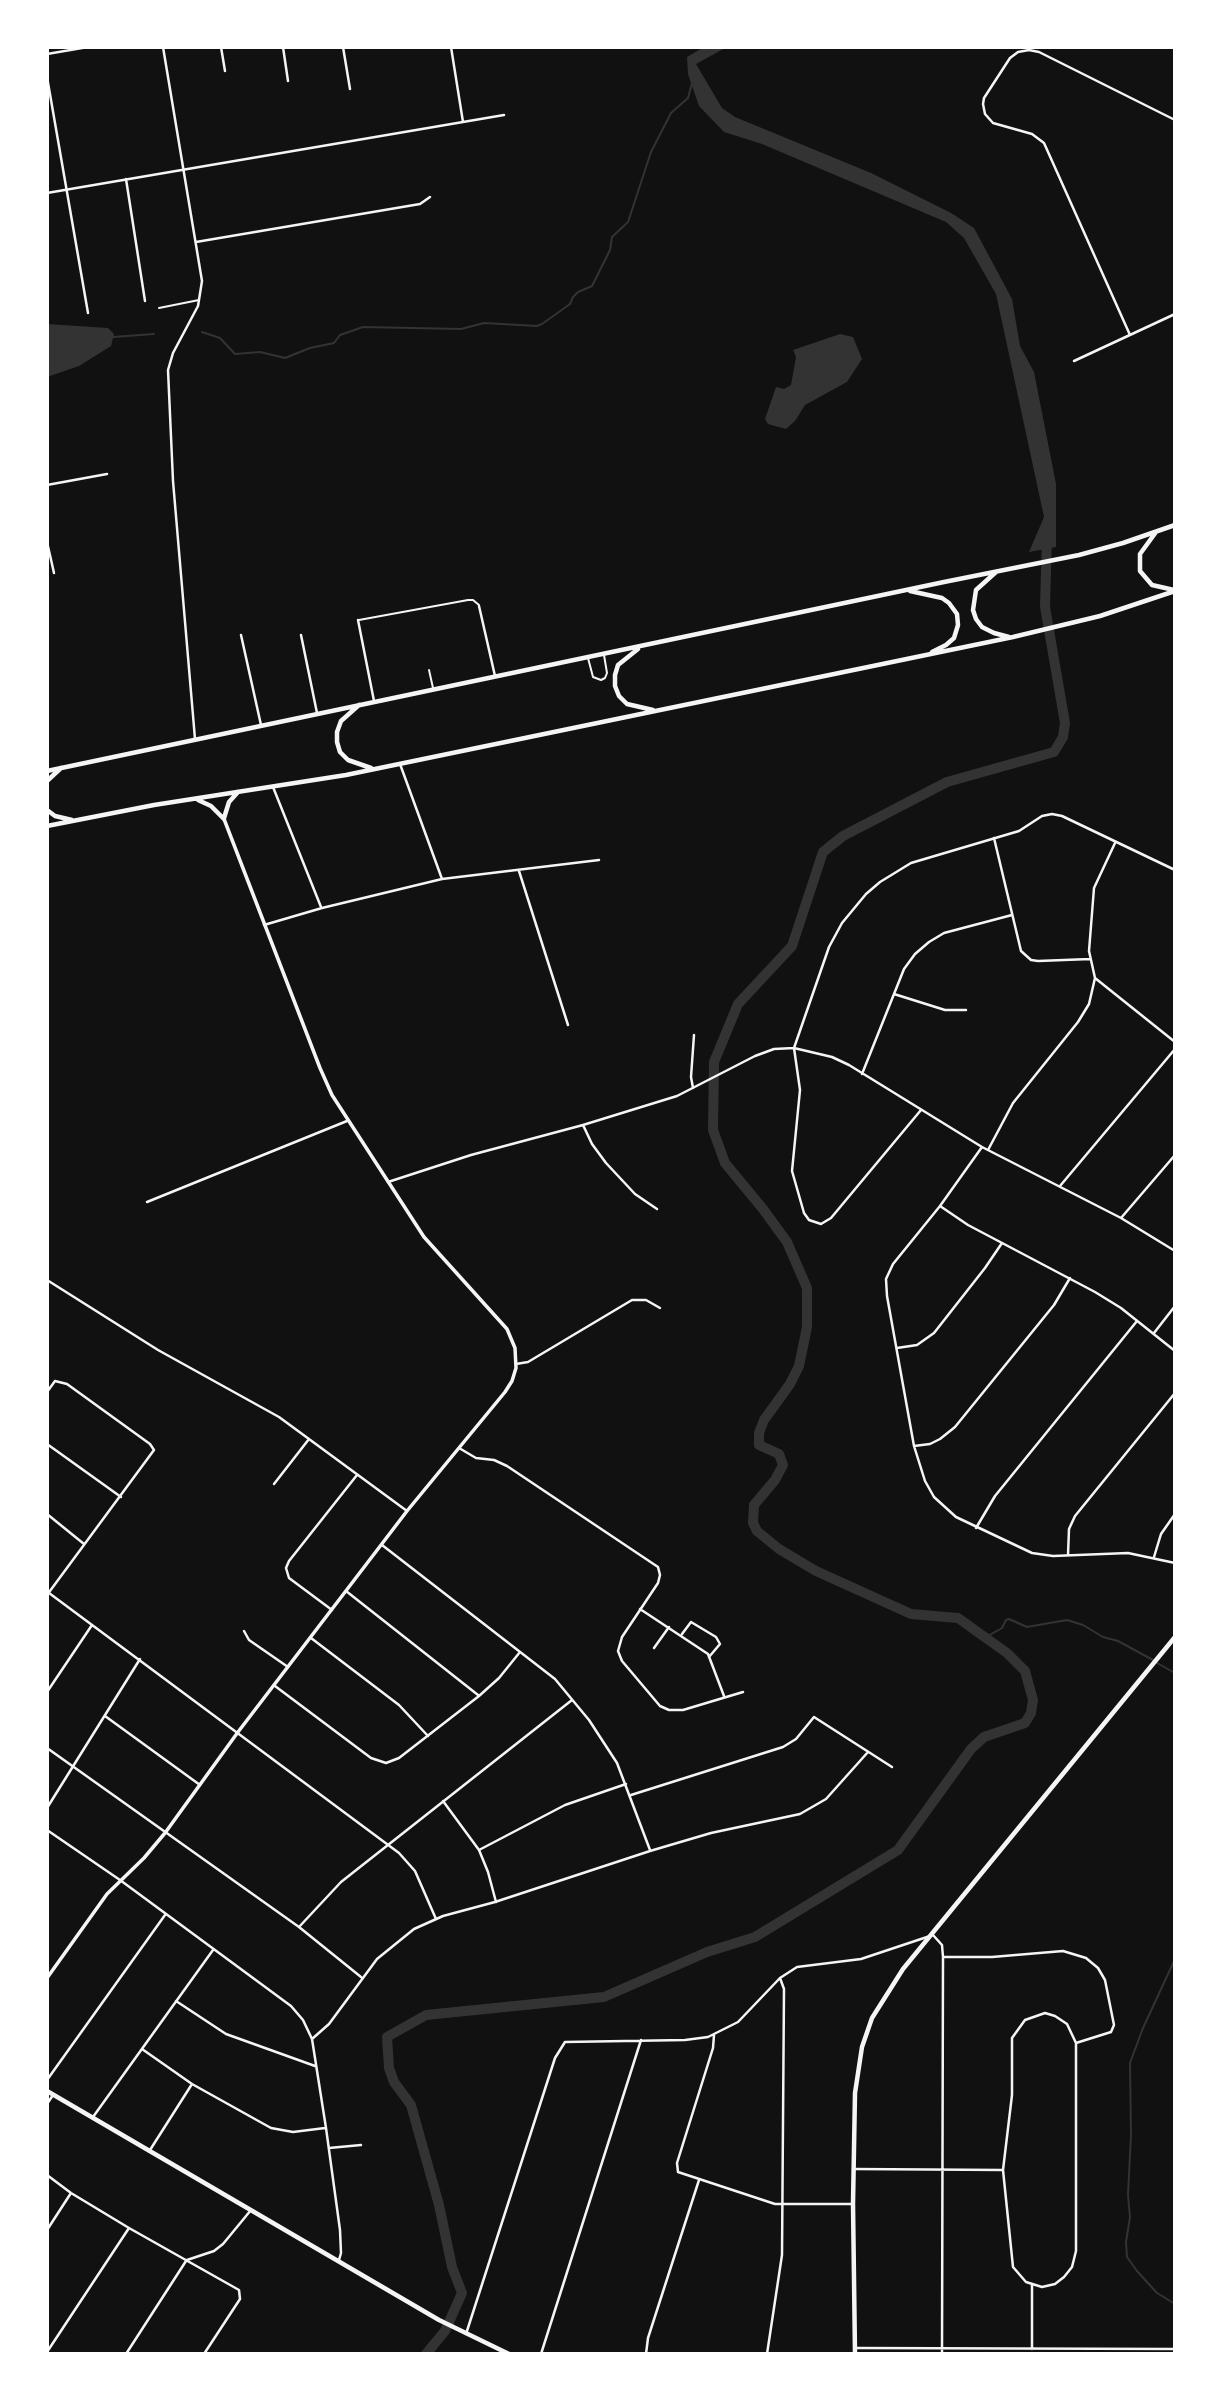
<!DOCTYPE html>
<style>
body{margin:0}
#map{position:relative;width:1222px;height:2401px;overflow:hidden;background:#111;font-family:Commissioner,sans-serif}
canvas{display:block}
.frame{position:absolute;inset:0;border:49px solid #fff;pointer-events:none}
</style>
<div id="map">
<canvas width="1222" height="2401"></canvas>
<div class="frame"></div>
</div>
<script>
const context = document.querySelector('canvas').getContext('2d');
context.lineJoin = 'round';
function paint(path, color) { context.fillStyle = color; context.fill(path, 'evenodd'); }
const poly = rows => new Path2D(rows.map(r => 'M' + r).join(''));
function strokePath(path, color, width, dash) { context.strokeStyle = color; context.lineWidth = width; context.lineCap = dash ? 'butt' : 'round'; context.setLineDash(dash || []); context.stroke(path); }
const water = poly([
 [704,47,727,47,696,64,722,108,735,117,871,173,951,213,974,228,1012,299,1020,346,1034,372,1056,484,1056,547,1029,552,1044,517,996,294,964,238,946,222,762,144,724,132,699,106,688,74,687,57],
 [47,324,108,328,114,334,111,346,79,366,47,377],
 [840,334,853,337,862,359,847,382,805,405,795,421,786,429,768,424,765,419,776,387,784,389,791,385,796,357,793,350]
]);
const stream = poly([
 [202,332,220,338,235,354,260,352,285,358,310,348,334,343,340,335,363,327,461,329,484,323,537,326,542,324,570,304,573,297,578,292,592,286,610,250,612,237,628,222,651,152,671,113,688,98,692,83],
 [113,337,154,334],
 [986,1637,1002,1628,1006,1620,1009,1619,1027,1627,1067,1620,1083,1625,1103,1637,1118,1641,1153,1660],
 [1157,1663,1175,1673],
 [1175,1959,1143,2028,1130,2063,1131,2135,1128,2195,1130,2217,1126,2242,1127,2257,1137,2271,1157,2293,1175,2304]
]);
const river = poly([
 [426,2354,445,2331,462,2293,452,2267,439,2205,411,2105,394,2082,389,2068,387,2037,426,2015,604,1997,707,1952,755,1937,898,1850,971,1749,984,1737,1025,1723,1031,1713,1033,1700,1025,1671,1007,1653,958,1618,911,1614,816,1571,779,1549,757,1531,753,1523,754,1505,775,1480,783,1465,779,1454,759,1445,759,1433,764,1420,790,1384,799,1366,807,1327,807,1288,787,1242,763,1209,725,1163,713,1130,714,1062,738,1004,792,946,823,852,843,836,947,782,1054,752,1063,737,1065,723,1045,607,1047,536]
]);
const service = poly([
 [159,308,199,300],
 [359,620,468,600,473,600,479,605],
 [588,658,593,677,601,680,605,678,607,673,604,655],
 [429,670,433,688]
]);
const minor = poly([
 [163,47,202,281,198,306,173,353,168,370,173,481,195,739],
 [221,47,225,71],
 [283,47,288,81],
 [343,47,350,89],
 [451,47,463,122],
 [47,54,88,47],
 [47,77,88,313],
 [126,179,145,301],
 [47,193,504,115],
 [196,242,420,204,430,197],
 [1130,335,1044,143,1032,134,993,123,985,114,983,104,984,98,1010,58,1018,52,1029,50,1039,52,1175,120],
 [1074,361,1175,314],
 [47,485,107,474],
 [47,542,54,573],
 [479,606,495,676],
 [358,620,374,701],
 [241,635,261,725],
 [301,635,317,713],
 [400,764,442,879],
 [273,787,321,907],
 [994,838,1021,951,1031,960,1038,961,1090,959],
 [519,871,568,1025],
 [264,925,322,908,442,879,599,860],
 [1095,978,1175,1042],
 [894,994,945,1010,966,1010],
 [862,1074,904,969,915,954,929,942,944,933,1012,915],
 [693,1088,691,1077,694,1035],
 [921,1110,831,1218,821,1224,809,1220,804,1213,792,1171,800,1090,794,1048,829,947,842,923,866,894,880,882,911,863,1019,831,1042,816,1052,814,1062,816,1175,870],
 [583,1125,592,1144,606,1163,635,1194,657,1209],
 [982,1147,940,1206,893,1264,886,1279,887,1296,914,1446,925,1481,934,1497,956,1517,1032,1553,1053,1556,1128,1553,1175,1563],
 [988,1150,1013,1103,1078,1022,1089,1004,1095,978,1089,951,1094,888,1115,843],
 [388,1182,471,1155,583,1125,677,1096,755,1056,774,1049,794,1048,832,1057,849,1065,982,1147,1121,1218,1175,1251],
 [1060,1186,1175,1049],
 [147,1202,347,1121],
 [940,1206,968,1225,1095,1292,1121,1308,1175,1351],
 [1121,1218,1175,1155],
 [47,1280,158,1350,279,1417,407,1511],
 [1154,1333,1175,1306],
 [897,1348,917,1345,934,1333,985,1268,1002,1243],
 [516,1364,528,1362,632,1300,646,1300,660,1308],
 [47,1392,55,1381,67,1384,150,1444,154,1450,47,1595],
 [47,1444,121,1497],
 [914,1446,930,1444,940,1439,955,1427,1054,1305,1070,1278],
 [459,1448,476,1458,494,1460,507,1466,658,1567,660,1575,658,1583,622,1637,618,1651,622,1661,660,1706,669,1710,683,1710,743,1692],
 [274,1484,309,1439],
 [47,1514,84,1544],
 [976,1528,995,1496,1137,1321],
 [382,1545,555,1679,589,1720,617,1763,650,1850],
 [1068,1555,1069,1529,1075,1516,1175,1393],
 [1154,1557,1161,1534,1175,1514],
 [346,1591,478,1695],
 [49,1593,399,1853,415,1871,436,1919],
 [640,1609,708,1654,724,1696],
 [332,1610,289,1578,286,1568,289,1561,357,1475],
 [244,1631,249,1640,288,1667],
 [682,1634,691,1622,716,1637,720,1644,709,1657],
 [311,1638,399,1705,428,1736],
 [654,1648,669,1627],
 [275,1686,371,1758,386,1763,399,1758,479,1696,499,1678,520,1652],
 [47,1692,92,1625],
 [105,1716,200,1785],
 [47,1748,299,1927,361,1977],
 [631,1795,783,1747,796,1739,814,1717,892,1767],
 [443,1801,479,1850,488,1872,496,1902],
 [47,1808,140,1659],
 [47,1830,120,1880,291,2006,303,2020,312,2039,326,2128,340,2230,341,2253,339,2260],
 [479,1850,565,1805,626,1784],
 [299,1927,341,1882,572,1700],
 [943,1957,992,1957,1063,1951,1086,1958,1098,1968,1105,1980,1114,2025,1111,2032,1076,2043],
 [176,2001,226,2034,315,2066],
 [1045,2013,1055,2016,1067,2024,1076,2043,1076,2251,1072,2267,1064,2277,1055,2284,1042,2287,1026,2282,1013,2267,1003,2170,1012,2095,1012,2038,1025,2020,1045,2013],
 [714,2035,713,2048,677,2163,678,2172,775,2204,852,2204],
 [312,2039,329,2024,377,1959,414,1929,443,1916,495,1902,650,1851,711,1833,800,1814,826,1799,868,1752],
 [142,2049,192,2084,271,2128,293,2132,325,2128],
 [47,2080,165,1915],
 [47,2104,53,2095],
 [93,2117,213,1950],
 [329,2148,361,2145],
 [150,2150,192,2084],
 [853,2169,1003,2170],
 [47,2175,71,2193,129,2228,239,2290,240,2299,204,2354],
 [47,2230,71,2193],
 [187,2260,214,2251,223,2244,251,2210],
 [466,2334,555,2058,565,2042,685,2040,708,2037,738,2022,780,1978,797,1967,861,1959,933,1935,942,1945,943,1957,942,2354],
 [855,2348,1175,2349],
 [1032,2349,1032,2285],
 [47,2352,129,2228],
 [126,2354,186,2261],
 [541,2354,641,2040],
 [646,2354,648,2338,699,2180],
 [767,2354,782,2255,784,1989,780,1978]
]);
const tertiary = poly([
 [47,1978,107,1894,144,1858,165,1833,238,1732,407,1511,505,1392,512,1381,516,1368,515,1348,507,1329,424,1237,332,1095,320,1068,224,819]
]);
const primary = poly([
 [47,2091,439,2320,509,2354],
 [855,2354,853,2204,855,2093,862,2047,872,2018,903,1969,1175,1637]
]);
const trunk = poly([
 [1156,532,1140,554,1140,571,1152,585,1174,590],
 [996,572,976,590,973,610,976,619,982,627,994,633,1009,637],
 [910,591,942,598,949,603,957,614,958,625,954,638,946,645,932,652],
 [638,649,618,665,615,675,615,686,619,696,627,704,653,710],
 [359,705,341,721,337,732,337,742,340,752,348,760,371,768],
 [47,771,944,582,1079,555,1123,543,1175,525],
 [47,781,61,768],
 [198,800,211,806,224,819],
 [47,810,55,816,72,820],
 [224,818,229,802,238,792],
 [47,826,154,805,346,775,1013,637,1100,616,1175,591]
]);
paint(water, '#333');
strokePath(stream, '#333', 2);
strokePath(river, '#333', 10);
strokePath(service, '#f5f5f5', 2);
strokePath(minor, '#f5f5f5', 2.5);
strokePath(tertiary, '#f5f5f5', 3.5);
strokePath(primary, '#f5f5f5', 4.5);
strokePath(trunk, '#f5f5f5', 4.5);
</script>
